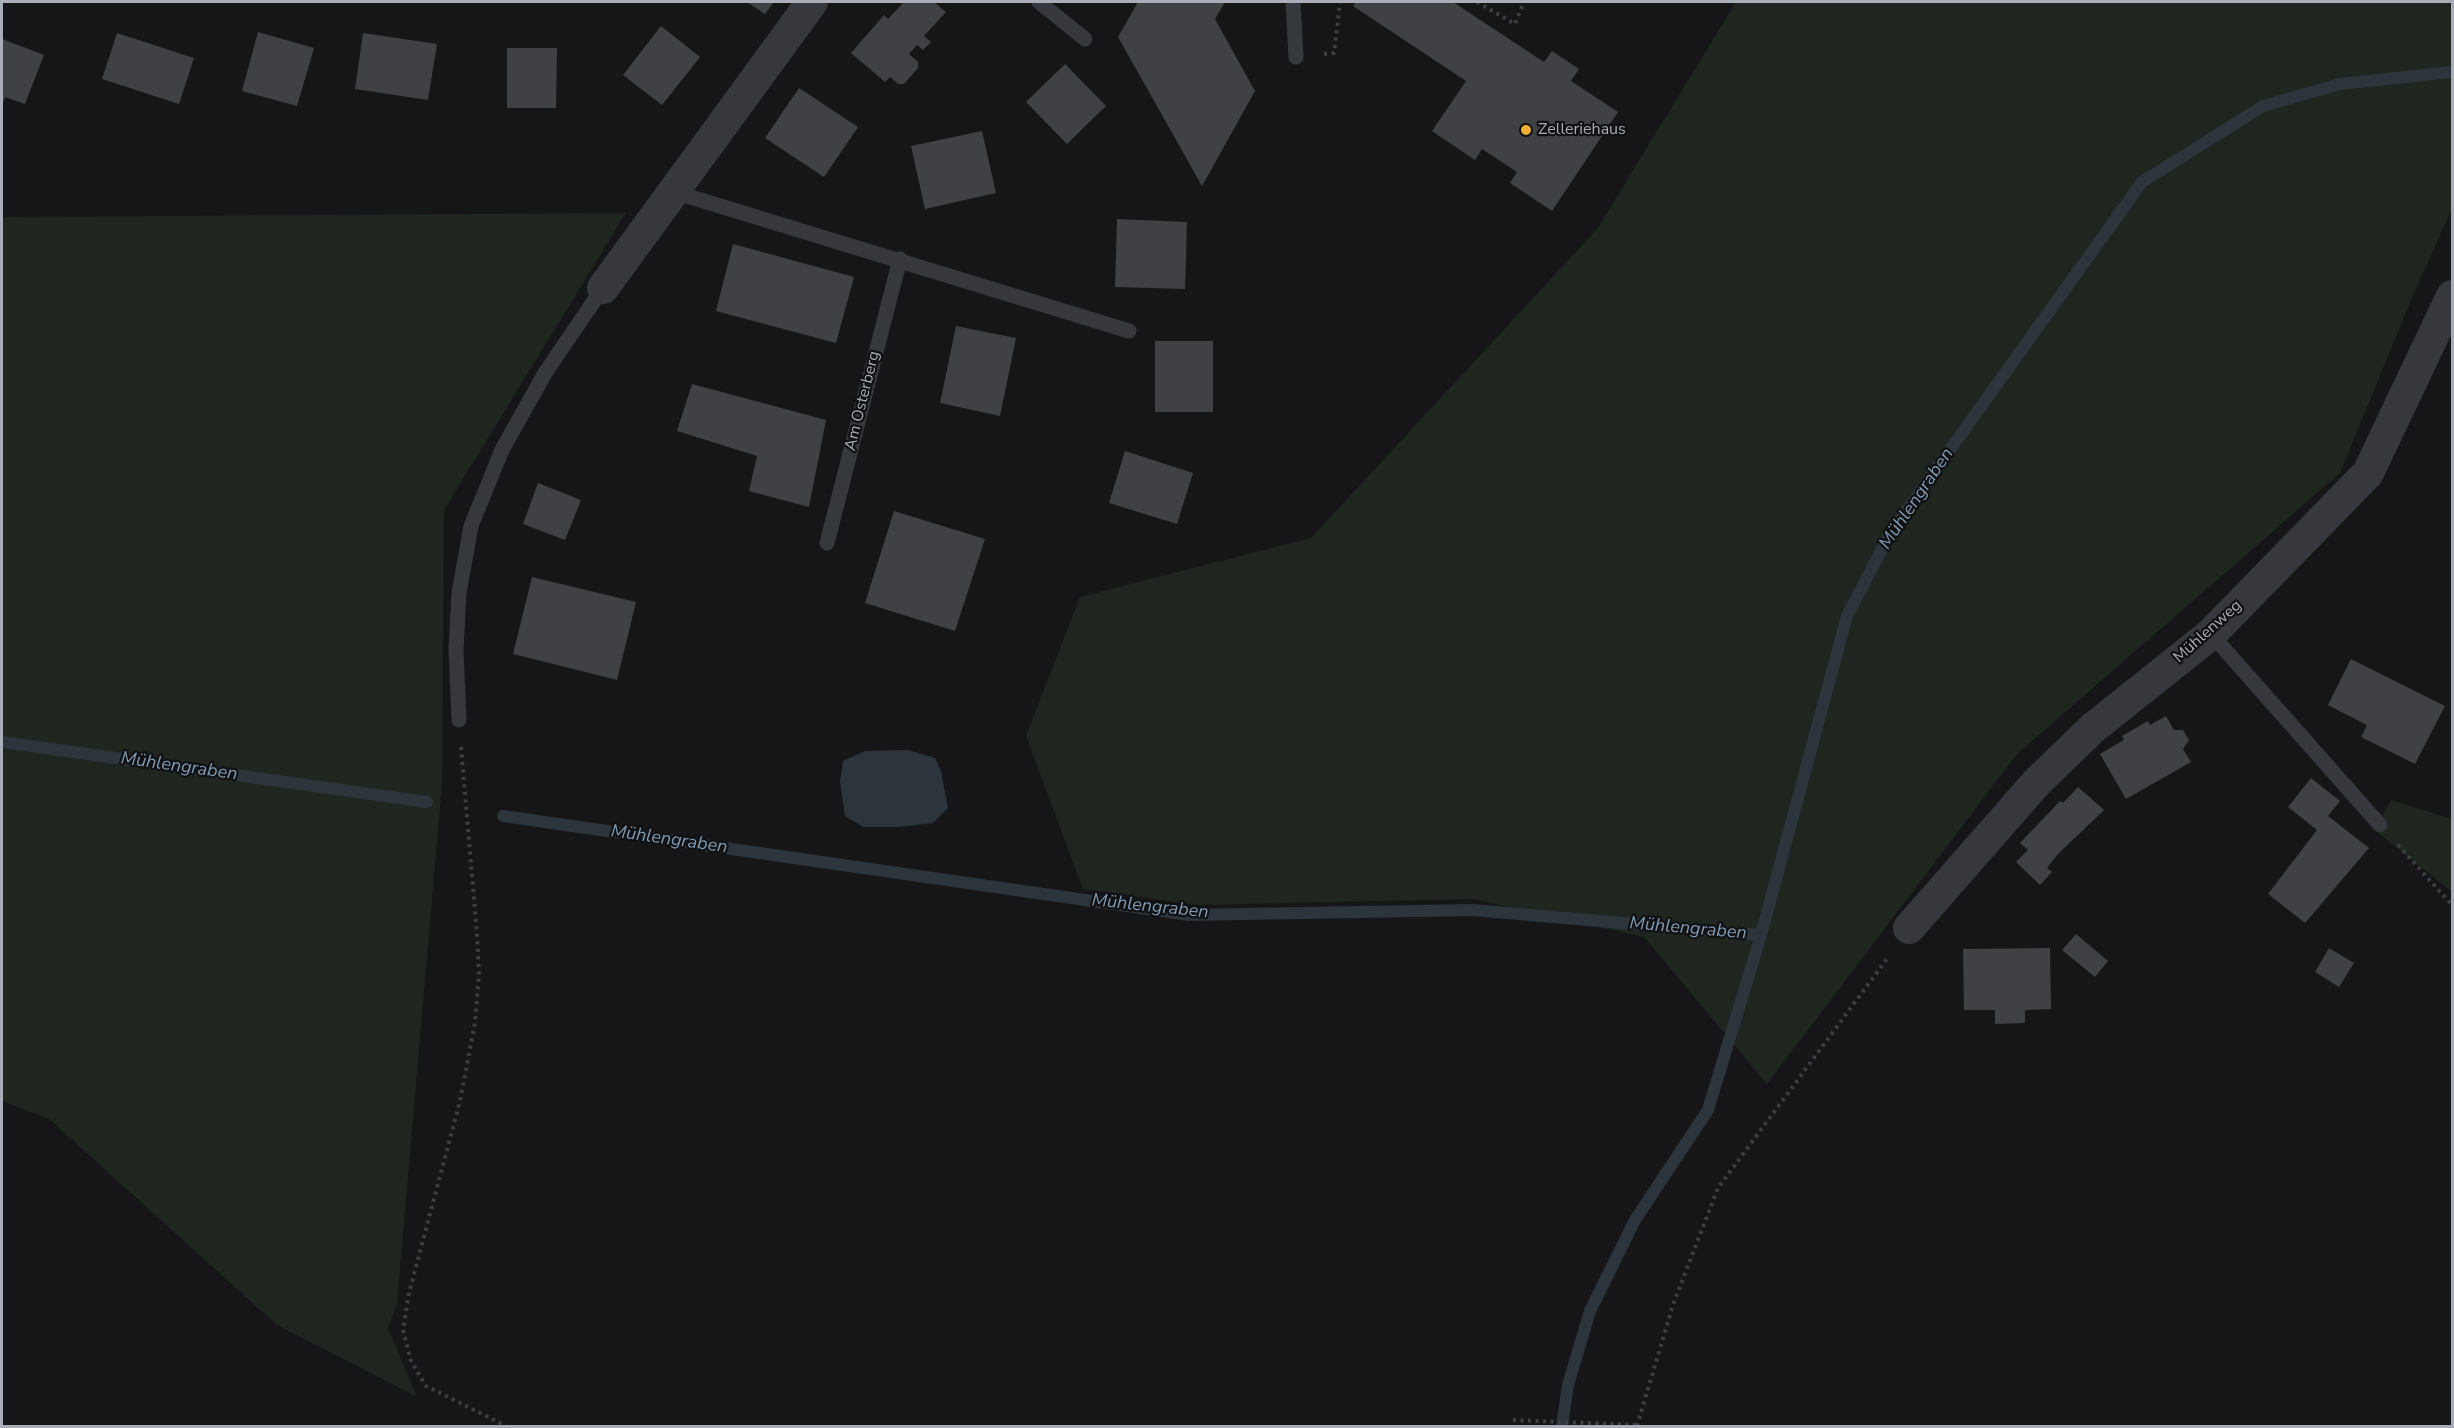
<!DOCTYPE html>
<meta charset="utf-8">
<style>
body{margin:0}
#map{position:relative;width:2454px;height:1428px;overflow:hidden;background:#161618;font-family:"Nunito Sans",sans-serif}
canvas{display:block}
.frame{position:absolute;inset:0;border:3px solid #a8adb8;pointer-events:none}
</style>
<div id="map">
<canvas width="2454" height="1428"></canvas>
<div class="frame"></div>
</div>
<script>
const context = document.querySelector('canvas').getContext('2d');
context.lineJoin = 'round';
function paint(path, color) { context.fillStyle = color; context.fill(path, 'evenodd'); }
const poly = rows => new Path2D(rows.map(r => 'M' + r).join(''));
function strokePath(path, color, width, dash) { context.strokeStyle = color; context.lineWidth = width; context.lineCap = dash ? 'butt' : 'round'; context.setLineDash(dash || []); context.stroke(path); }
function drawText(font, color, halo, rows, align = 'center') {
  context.font = font + ' "Nunito Sans",sans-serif'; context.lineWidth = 4.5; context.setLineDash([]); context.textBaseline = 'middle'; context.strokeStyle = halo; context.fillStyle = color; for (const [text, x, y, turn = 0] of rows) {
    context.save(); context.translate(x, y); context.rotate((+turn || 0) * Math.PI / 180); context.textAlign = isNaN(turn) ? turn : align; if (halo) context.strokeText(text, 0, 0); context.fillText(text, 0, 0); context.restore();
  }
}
const green = poly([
 [1736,2,2452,2,2452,209,2414,293,2340,473,2017,754,1767,1084,1644,937,1473,899,1198,905,1083,889,1026,736,1080,597,1311,538,1597,229],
 [626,213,444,510,442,784,397,1303,388,1328,417,1397,277,1325,49,1119,2,1101,2,217],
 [2391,800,2452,819,2452,892,2375,830]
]);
const water = poly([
 [908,750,935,758,941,771,948,808,933,823,900,827,863,827,845,816,840,781,843,761,865,751]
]);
const stream = poly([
 [2,742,427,802],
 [503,816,1189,915,1472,910,1761,935],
 [1562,1426,1568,1385,1590,1311,1635,1220,1708,1110,1761,935,1847,616,1891,532,2142,182,2263,106,2340,84,2452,72]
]);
const building = poly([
 [747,2,774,2,765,14],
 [904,2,934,2,946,12,924,36,931,42,923,50,917,45,909,54,918,62,918,68,904,84,898,84,890,77,885,82,851,53,884,15,888,19],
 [1138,2,1225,2,1215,19,1255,91,1202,186,1118,37],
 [1356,2,1453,2,1544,62,1552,51,1579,69,1571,81,1618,112,1552,211,1510,183,1517,172,1482,149,1475,160,1432,131,1466,81,1353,6],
 [661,26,700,57,662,105,623,75],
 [258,32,314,48,297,106,242,91],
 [117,33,194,58,179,104,102,79],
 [363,33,437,44,428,100,355,89],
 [2,39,44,55,25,104,5,97,2,106],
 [507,48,557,48,556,108,507,108],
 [1065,64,1106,106,1067,144,1026,102],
 [799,88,858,127,824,177,765,138],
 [982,131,996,193,925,209,911,146],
 [1117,219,1187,222,1185,289,1115,287],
 [733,244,854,277,836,343,716,311],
 [956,326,1016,338,1000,416,940,403],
 [1155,341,1213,341,1213,412,1155,412],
 [692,384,826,420,809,507,749,491,757,456,677,431],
 [1125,451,1193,473,1177,524,1109,503],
 [538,483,581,500,565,540,523,524],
 [894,511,985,539,955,631,865,603],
 [532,577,636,602,617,680,513,654],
 [2351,659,2445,706,2415,764,2361,737,2367,725,2328,705],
 [2166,716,2174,730,2183,730,2189,740,2183,749,2191,762,2126,799,2100,754,2124,740,2122,736,2148,721,2150,725],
 [2311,778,2340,801,2328,816,2369,848,2305,923,2268,894,2317,830,2288,807],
 [2078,787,2104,810,2058,854,2047,868,2052,872,2040,885,2016,862,2028,850,2020,843,2060,801,2063,803],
 [2076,934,2108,961,2095,977,2062,950],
 [2050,948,2051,1009,2025,1010,2025,1023,1995,1024,1995,1010,1964,1010,1963,949],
 [2329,948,2354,963,2339,987,2315,972]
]);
const path = poly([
 [1477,2,1515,24,1524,2],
 [1324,54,1334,53,1340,2],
 [461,747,477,934,479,974,475,1023,460,1101,409,1293,403,1330,411,1361,426,1386,506,1426],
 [2398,845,2452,905],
 [1513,1420,1637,1425],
 [1637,1426,1673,1305,1718,1188,1889,956]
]);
const service = poly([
 [1039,2,1085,39],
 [1293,2,1296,57],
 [671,191,1129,331],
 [827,543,900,259],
 [2211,634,2380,825],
 [459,720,456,650,459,593,471,526,502,450,545,373,603,288]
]);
const minor = poly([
 [603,288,812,2],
 [1909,928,2037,782,2093,728,2211,634,2368,473,2452,296]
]);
const markers = [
 [1526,130,6,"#f2b134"]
];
const poiNames = [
 ["Zelleriehaus",1538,130]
];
const streetNames = [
 ["Am Osterberg",863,401,-76],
 ["Mühlenweg",2208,632,-42]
];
const waterNames = [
 ["Mühlengraben",1917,499,-56],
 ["Mühlengraben",179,767,8],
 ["Mühlengraben",669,840,8],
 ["Mühlengraben",1150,907,6],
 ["Mühlengraben",1688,929,5]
];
paint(green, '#1e261f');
paint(water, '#2c353c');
strokePath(stream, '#2c353c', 12);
paint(building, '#404145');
strokePath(path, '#3d3f44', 4, [3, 4.5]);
strokePath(service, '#37383d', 15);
strokePath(minor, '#37383d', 32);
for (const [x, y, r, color] of markers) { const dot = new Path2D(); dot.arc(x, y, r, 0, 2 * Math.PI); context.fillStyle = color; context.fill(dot); strokePath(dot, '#111113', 2); }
drawText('16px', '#a8adb8', '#111113', poiNames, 'left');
drawText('16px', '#a8adb8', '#111113', streetNames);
drawText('italic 18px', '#7f9bb3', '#111113', waterNames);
</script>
